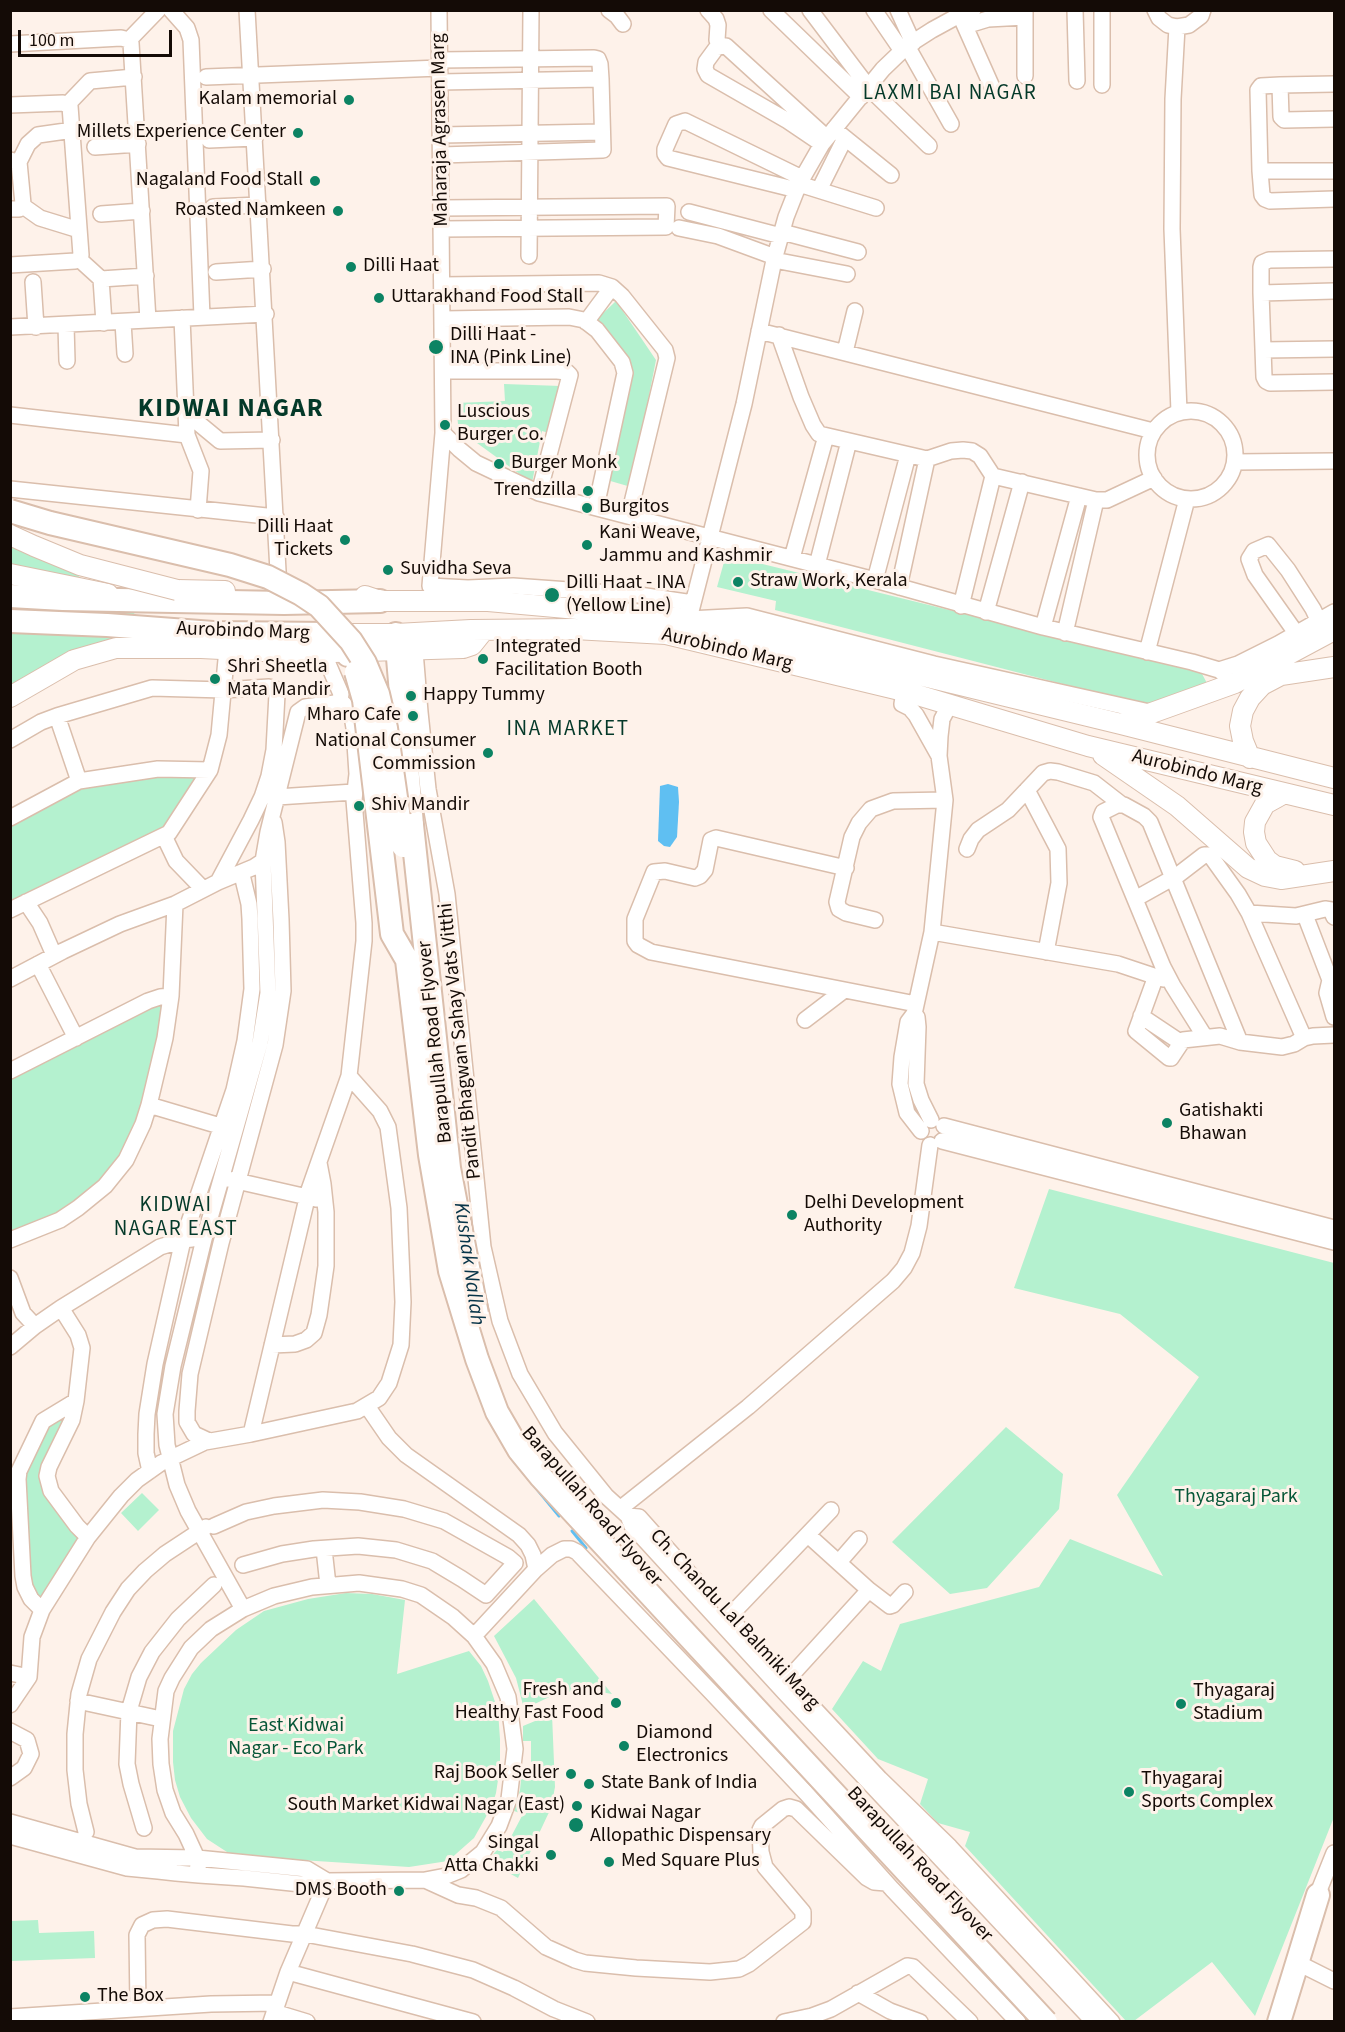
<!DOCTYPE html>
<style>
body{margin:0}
#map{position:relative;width:1345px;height:2032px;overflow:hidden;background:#fef2ea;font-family:"Source Sans 3",sans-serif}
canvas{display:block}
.frame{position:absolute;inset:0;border:12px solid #140b06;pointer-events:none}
.scale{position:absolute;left:18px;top:30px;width:154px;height:27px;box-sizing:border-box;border:3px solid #140b06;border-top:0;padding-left:8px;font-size:18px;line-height:21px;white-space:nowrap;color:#140b06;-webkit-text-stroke:4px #fef2ea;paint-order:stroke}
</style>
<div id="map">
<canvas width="1345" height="2032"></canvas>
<div class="frame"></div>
<div class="scale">100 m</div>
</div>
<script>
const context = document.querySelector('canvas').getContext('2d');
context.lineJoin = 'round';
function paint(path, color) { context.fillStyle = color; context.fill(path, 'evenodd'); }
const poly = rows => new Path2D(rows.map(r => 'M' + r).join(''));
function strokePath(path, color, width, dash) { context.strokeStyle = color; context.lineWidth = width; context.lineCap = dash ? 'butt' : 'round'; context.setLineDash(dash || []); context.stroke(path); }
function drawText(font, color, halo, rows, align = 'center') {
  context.font = font + ' "Source Sans 3",sans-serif'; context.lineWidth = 6; context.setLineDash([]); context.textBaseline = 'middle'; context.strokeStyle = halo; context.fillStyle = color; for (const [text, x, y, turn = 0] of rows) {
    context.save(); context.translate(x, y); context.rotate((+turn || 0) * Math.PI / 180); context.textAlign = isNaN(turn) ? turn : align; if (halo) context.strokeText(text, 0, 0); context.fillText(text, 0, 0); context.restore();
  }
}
const green = poly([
 [616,301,656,360,631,487,607,480,631,367,595,321],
 [504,384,561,386,549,433,542,431,532,483,466,435,458,424,456,403,505,401],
 [11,531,147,622,11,694],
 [726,555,1201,672,1208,685,1152,707,775,610,776,601,717,587],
 [158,771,205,772,166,831,11,905,11,822,80,784],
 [168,999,138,1123,112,1172,75,1205,11,1234,11,1079],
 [1049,1189,1334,1263,1334,1817,1255,2016,1212,1962,1134,2021,1126,2021,965,1846,970,1832,938,1823,920,1804,928,1779,878,1759,832,1709,863,1661,881,1671,900,1624,1039,1587,1070,1539,1163,1576,1117,1495,1199,1377,1120,1314,1014,1288],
 [73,1406,45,1467,84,1538,39,1605,29,1586,22,1478,42,1429],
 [1006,1427,1063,1474,1059,1509,987,1588,950,1594,892,1542],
 [142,1493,159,1510,138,1531,121,1513],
 [346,1593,372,1594,405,1600,397,1674,469,1651,481,1666,488,1681,498,1711,500,1739,500,1767,496,1793,492,1806,474,1838,448,1861,409,1867,239,1856,227,1852,207,1839,191,1818,180,1797,175,1780,173,1762,173,1731,184,1689,192,1674,201,1663,236,1630,264,1611,308,1599],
 [534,1599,612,1694,595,1691,560,1692,524,1709,516,1678,494,1636],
 [552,1714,555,1787,551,1808,518,1878,487,1861,497,1850,503,1852,523,1814,514,1811,520,1790,522,1770,531,1769,531,1741,523,1741,523,1726],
 [38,1920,39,1933,94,1931,95,1958,12,1961,11,1921]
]);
const water = poly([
 [668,784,678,787,679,802,677,837,670,847,664,846,658,841,660,786]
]);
const stream = poly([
 [513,1460,559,1516],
 [572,1531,586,1548]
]);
const minor = poly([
 [171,10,187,28,191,40,202,317],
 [247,10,279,589],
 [439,10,443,433,430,586,447,602],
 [609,10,617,16,623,24],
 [708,10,716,19,718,25,717,40,720,46],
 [771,10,861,97],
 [810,10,869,88,929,146],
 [874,10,902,51],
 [898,10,913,43],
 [973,10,954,18,932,30,907,46,883,69,822,144,799,184,786,217,774,260,744,404,689,619,747,616,934,664,1154,713],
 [1025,10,1025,76],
 [1075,10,1077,81],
 [1102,10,1102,85],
 [1155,10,1159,18,1168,25,1177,27,1189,25,1201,16,1203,10],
 [960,15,992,87],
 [965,26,988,19,1025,17],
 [1177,27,1173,99,1172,229,1179,412],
 [129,40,158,10],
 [10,44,121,38,129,40,131,43,148,320],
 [907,46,951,124],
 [440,60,594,58,598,59,600,64,601,79],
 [206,77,440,68],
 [440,82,601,79,603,150,441,155],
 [1334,84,1280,85,1261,86,1258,90,1260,171,1262,195,1265,199,1270,201,1334,199],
 [1280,85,1281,117,1284,120,1334,119],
 [68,104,90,81,134,77],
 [10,105,63,103,70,106,81,255,79,259,75,261,10,265],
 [834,129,891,175],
 [441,135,602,132],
 [209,140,255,138],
 [822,144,788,121,708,75,705,69,706,62,717,47,726,46,827,138],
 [95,147,138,144],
 [10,160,19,162,23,204,19,209,10,209],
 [19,162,28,144,38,135,73,130],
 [1260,171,1334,171],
 [799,184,876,208],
 [797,190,668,158,665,154,665,149,676,124,685,121,802,178],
 [819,190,845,138],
 [23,206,40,218,79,230],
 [213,207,259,205],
 [441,208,667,206,666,227,442,229],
 [689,212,781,236],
 [101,214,142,211],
 [679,228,718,236,775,257],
 [782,232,858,252],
 [529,256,531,10],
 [79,259,101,279,104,323],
 [1334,259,1269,260,1262,263,1261,267,1261,293,1264,377,1266,381,1270,383,1334,382],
 [774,260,847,274],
 [216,272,263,269],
 [101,279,146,276],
 [33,282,36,327],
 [442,285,599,283,612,287,622,296,665,350,667,358,629,515],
 [1261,293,1334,291],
 [182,318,187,435,201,471,198,510],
 [443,319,569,317,584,320,597,330,622,362,625,373,596,507],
 [123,322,125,354],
 [586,322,612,287],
 [66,325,67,361],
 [10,327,266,314],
 [759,331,1153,431],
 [779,335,801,397,813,425,819,434,927,459,899,587],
 [1263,350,1334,349],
 [845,352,855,311],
 [443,371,557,371,567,372,570,375,539,493],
 '1147 455a44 44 0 1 1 88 0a44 44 0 1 1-88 0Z',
 [185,412,220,441,272,440],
 [10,415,187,435],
 [443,433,459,449,476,463,539,493,875,580,1043,627,1192,662,1219,670,1235,683],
 [927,459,951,451,963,450,972,451,980,456,993,476],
 [1235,462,1334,461],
 [10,489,276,517],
 [1096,500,1107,500,1154,478],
 [792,558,826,436],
 [817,565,849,441],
 [875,580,908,455],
 [430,586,468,588,513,586,639,595,693,603],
 [961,606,993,476,1096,500,1065,633],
 [986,612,1022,482],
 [1043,627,1079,496],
 [1296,633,1255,575,1249,559,1254,551,1268,545,1288,570,1313,609,1321,626,1321,637],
 [414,639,420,712,428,789,447,894,483,1247,500,1321,520,1374,555,1433,606,1496,628,1516,632,1526,784,1692,1094,2022],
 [1147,652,1187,499],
 [1219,670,1238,664,1278,644,1334,612],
 [904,691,902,704,910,708,916,715,939,756],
 [57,716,79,781],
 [10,740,41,722,57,716,152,688,224,690,269,687,275,689,277,694,274,750,269,776,262,797,251,820,218,882],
 [1027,790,1058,849,1059,883,1046,952],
 [277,797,354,792],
 [10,818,79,781,158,769,210,770,219,735,227,649],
 [164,836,176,861,203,889],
 [967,849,971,839,978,830,1008,810,1043,773,1050,771,1058,772,1094,783,1121,804],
 [846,868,716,838,711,840,705,870,700,876,695,878,665,871,654,872,635,919,635,941,638,945,651,952,916,1004],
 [1135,899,1178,875,1204,855,1210,855,1238,894,1249,913,1304,1038],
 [26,902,40,923,54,955],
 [10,910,169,833,210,770],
 [1249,913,1296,916,1325,909,1331,910,1334,917],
 [1305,915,1330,980,1327,993,1334,1017],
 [875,920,846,913,839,909,837,902,852,837,859,823,871,809,893,801,945,800],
 [932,932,1118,964,1163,979],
 [38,964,76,1038],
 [1156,976,1136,1031,1169,1058,1171,1058,1183,1040,1220,1036,1240,1042,1282,1047,1294,1044,1304,1038,1313,1036,1334,1035],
 [10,979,63,951,120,924,175,904,218,882,254,867,263,861],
 [914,1014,908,1022,902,1057,900,1084,907,1113,921,1131],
 [1141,1016,1180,1042],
 [805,1020,843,991],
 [1205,1037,1173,986,1163,967,1101,817,1103,812,1117,805,1124,805,1144,816,1150,822,1240,1042],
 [10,1071,148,1001,160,997,171,996,175,904],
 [149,1105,230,1129],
 [931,1120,921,1100,916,1084,918,1027,917,1017,914,1014,932,932,945,800,939,756,940,736,942,719,950,704],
 [944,1126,1334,1228],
 [942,1141,1334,1242],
 [228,1179,316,1199],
 [10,1240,60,1220,78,1208,105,1186,126,1160,143,1124,149,1105,165,1038,171,996],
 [10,1278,23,1313,35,1326],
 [61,1308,78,1335,82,1348,76,1401,43,1421,19,1471,18,1479,23,1576,25,1587,31,1599,42,1610,88,1537,121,1496,137,1480,161,1463,205,1442,251,1434,357,1411,379,1398,389,1383,401,1345,403,1302,399,1208,388,1127,380,1111,349,1076],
 [272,1345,295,1344,306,1340,314,1333,319,1315,326,1266,326,1212,323,1184,319,1163],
 [10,1347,35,1326,61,1308,160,1247,183,1240,192,1239],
 [76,1401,72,1420,49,1467,47,1476,51,1491,77,1526,88,1537],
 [367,1406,389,1438,406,1455,519,1535,528,1545,533,1555,536,1569],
 [251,1434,309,1190,349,1076,364,941,364,923,354,800,357,774,354,728,352,716,348,708,340,700],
 [209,1441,194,1434,187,1422,187,1411,190,1374,221,1243,275,1045,283,991,281,920,277,842,274,822],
 [150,1471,146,1453,146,1434,147,1414,155,1364,183,1240,234,1090,245,1041,252,989,250,919,249,904,243,879,240,874],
 [621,1508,748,1407,893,1281,904,1268,912,1253,919,1226,930,1145],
 [628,1516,639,1517,696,1581],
 [214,1526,246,1512,274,1506,323,1500,360,1502,404,1509,444,1521,508,1557,515,1563,486,1595,462,1579,432,1561,396,1550,358,1546,314,1549,282,1554,243,1565],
 [324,1549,328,1585],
 [839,1562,859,1539],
 [869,1590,890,1606,893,1605,905,1592],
 [243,1609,188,1511,177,1485,167,1445,165,1414,173,1366,204,1239,260,1043,268,993,263,861,268,832,298,712,305,707,335,703,340,700,341,694,323,652],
 [722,1624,831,1510],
 [738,1627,880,1779,950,1847,1112,2022],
 [474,1636,536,1569,552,1555,564,1549,571,1549,577,1552,713,1694,806,1793,892,1889,1018,2022],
 [10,1673,29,1677],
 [788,1679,869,1590,808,1535],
 [78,1701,161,1719],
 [10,1705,29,1677,32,1637,42,1610],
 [10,1731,27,1740,31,1754,24,1768,10,1778],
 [10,1822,135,1857,197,1858,307,1869,327,1881],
 [144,1828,131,1784,127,1764,129,1711,139,1677,152,1652,178,1619,214,1585],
 [86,1832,79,1804,75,1770,75,1734,79,1694,89,1659,113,1612,128,1589,145,1571,165,1554,206,1527],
 [10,1836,127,1868,158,1871,176,1873,199,1875,244,1878,301,1884,327,1881,425,1880,446,1876,461,1870,483,1852,499,1826,509,1799,515,1749,508,1697,494,1664,474,1636,453,1617,421,1595,402,1589,359,1583,312,1587,274,1596,243,1609,211,1629,191,1648,172,1678,166,1691,160,1739,161,1764,165,1790,173,1813,186,1834,197,1858,199,1875],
 [425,1880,458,1895,476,1898,501,1908,546,1947,575,1960,585,1963,636,1968,710,1972,739,1969,749,1964,803,1922,803,1912,765,1867,761,1852,760,1830,762,1826,783,1809,789,1807,796,1809,867,1878,874,1882,886,1883],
 [1314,1903,1334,1853],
 [1298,1963,1334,1981],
 [288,1972,473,2022],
 [858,1993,890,2011,920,2022],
 [138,2008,137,1935,142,1925,153,1920,167,1919,292,1934,305,1934,412,1954,473,1970,514,1988,554,2009,587,2022],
 [274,2012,307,2022],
 [10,2017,211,2004,277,2003],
 [271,2022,288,1972,327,1881],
 [784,2022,812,2016,831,2009,907,1966,913,1967,970,2022]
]);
const major = poly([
 [10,574,108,594],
 [177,590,225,591],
 [365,596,380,601,488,601,689,619,1121,724,1334,778],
 [333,634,396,634,471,630,574,629,666,634,904,691,1088,746,1334,805],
 [10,697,74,660,116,648,201,648,302,653,463,648,472,645,484,630],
 [1121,724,1235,683,1334,630],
 [1103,755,1177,806,1248,868,1265,876,1281,879,1334,871],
 [1250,758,1243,741,1240,726,1243,711,1250,698,1262,685,1281,675,1334,667],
 [1283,794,1265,804,1255,822,1254,832,1256,843,1267,860,1275,866,1295,871]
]);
const highway = poly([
 [10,596,63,599,284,603,380,601],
 [10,621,107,625,213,633,333,634,348,655],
 [396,634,412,825],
 [1279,2022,1318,1895]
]);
const majorBridge = poly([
 [10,535,34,546,80,565,177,590]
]);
const highwayBridge = poly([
 [10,511,50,523,230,565,268,577,301,594,319,606,351,641,365,663,378,694,386,728,403,846],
 [356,672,364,700,392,934,407,960,430,1155,450,1271,477,1359,497,1412,519,1450,541,1477,1046,2022],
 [412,825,449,1168,477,1314]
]);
const markers = [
 [349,100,6,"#0c8363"],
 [298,133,6,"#0c8363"],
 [315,181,6,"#0c8363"],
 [338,211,6,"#0c8363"],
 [351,267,6,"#0c8363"],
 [379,298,6,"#0c8363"],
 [436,347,8,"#0c8363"],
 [445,425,6,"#0c8363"],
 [499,464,6,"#0c8363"],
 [588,491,6,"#0c8363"],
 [587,508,6,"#0c8363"],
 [345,540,6,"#0c8363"],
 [587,545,6,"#0c8363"],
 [388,570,6,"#0c8363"],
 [738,582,6,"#0c8363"],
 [552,595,8,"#0c8363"],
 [483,659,6,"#0c8363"],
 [215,679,6,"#0c8363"],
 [411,696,6,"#0c8363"],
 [413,716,6,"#0c8363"],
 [488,753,6,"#0c8363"],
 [359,806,6,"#0c8363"],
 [1167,1123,6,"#0c8363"],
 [792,1215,6,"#0c8363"],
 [616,1703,6,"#0c8363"],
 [1181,1704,6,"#0c8363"],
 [624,1746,6,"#0c8363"],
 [571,1774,6,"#0c8363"],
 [589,1784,6,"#0c8363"],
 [1129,1792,6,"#0c8363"],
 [577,1806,6,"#0c8363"],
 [576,1825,8,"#0c8363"],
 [551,1855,6,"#0c8363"],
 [609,1862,6,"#0c8363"],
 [399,1891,6,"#0c8363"],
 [85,1997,6,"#0c8363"]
];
const poiNames = [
 ["Kalam memorial",337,100,"right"],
 ["Millets Experience Center",286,133,"right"],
 ["Nagaland Food Stall",303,181,"right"],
 ["Roasted Namkeen",326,211,"right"],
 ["Dilli Haat",363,267],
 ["Uttarakhand Food Stall",391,298],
 ["Dilli Haat -",450,336],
 ["INA (Pink Line)",450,359],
 ["Luscious",457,413],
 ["Burger Co.",457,436],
 ["Burger Monk",511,464],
 ["Trendzilla",576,491,"right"],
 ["Burgitos",599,508],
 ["Dilli Haat",333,528,"right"],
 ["Tickets",333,551,"right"],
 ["Kani Weave,",599,534],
 ["Jammu and Kashmir",599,557],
 ["Suvidha Seva",400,570],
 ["Straw Work, Kerala",750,582],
 ["Dilli Haat - INA",566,584],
 ["(Yellow Line)",566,607],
 ["Integrated",495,648],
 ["Facilitation Booth",495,671],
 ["Shri Sheetla",227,668],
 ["Mata Mandir",227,691],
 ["Happy Tummy",423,696],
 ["Mharo Cafe",401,716,"right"],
 ["National Consumer",476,742,"right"],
 ["Commission",476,765,"right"],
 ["Shiv Mandir",371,806],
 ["Gatishakti",1179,1112],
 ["Bhawan",1179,1135],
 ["Delhi Development",804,1204],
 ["Authority",804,1227],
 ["Fresh and",604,1691,"right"],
 ["Healthy Fast Food",604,1714,"right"],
 ["Thyagaraj",1193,1692],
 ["Stadium",1193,1715],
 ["Diamond",636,1734],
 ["Electronics",636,1757],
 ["Raj Book Seller",559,1774,"right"],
 ["Thyagaraj",1141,1780],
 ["Sports Complex",1141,1803],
 ["State Bank of India",601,1784],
 ["South Market Kidwai Nagar (East)",565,1806,"right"],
 ["Kidwai Nagar",590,1814],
 ["Allopathic Dispensary",590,1837],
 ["Singal",539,1844,"right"],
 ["Atta Chakki",539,1867,"right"],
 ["Med Square Plus",621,1862],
 ["DMS Booth",387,1891,"right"],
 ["The Box",97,1997]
];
const streetNames = [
 ["Maharaja Agrasen Marg",441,130,-91],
 ["Aurobindo Marg",243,632,2],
 ["Aurobindo Marg",727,650,13],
 ["Aurobindo Marg",1197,773,14],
 ["Pandit Bhagwan Sahay Vats Vitthi",461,1041,-96],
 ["Barapullah Road Flyover",436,1042,-96],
 ["Barapullah Road Flyover",591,1507,49],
 ["Ch. Chandu Lal Balmiki Marg",734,1620,47],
 ["Barapullah Road Flyover",919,1865,47]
];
const parkNames = [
 ["Thyagaraj Park",1236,1498],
 ["East Kidwai",296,1727],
 ["Nagar - Eco Park",296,1750]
];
const neighbourhoodNames = [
 ["LAXMI BAI NAGAR",950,94],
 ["INA MARKET",568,730],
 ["KIDWAI",176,1206],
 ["NAGAR EAST",176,1230]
];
const waterNames = [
 ["Kushak Nallah",468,1264,82]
];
const districtNames = [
 ["KIDWAI NAGAR",231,410]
];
paint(green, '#b4f1cf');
paint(water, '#5fbff2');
strokePath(stream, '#5fbff2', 3);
strokePath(minor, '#dabeac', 18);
strokePath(major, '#dabeac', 22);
strokePath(highway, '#dabeac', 26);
strokePath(minor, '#fff', 15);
strokePath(major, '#fff', 20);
strokePath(highway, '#fff', 22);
strokePath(majorBridge, '#dabeac', 22, []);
strokePath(highwayBridge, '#dabeac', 26, []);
strokePath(majorBridge, '#fff', 20);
strokePath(highwayBridge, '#fff', 22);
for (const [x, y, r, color] of markers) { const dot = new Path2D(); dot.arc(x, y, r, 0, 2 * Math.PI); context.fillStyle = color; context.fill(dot); strokePath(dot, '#fef2ea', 2); }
drawText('20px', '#140b06', '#fef2ea', poiNames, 'left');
drawText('20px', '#140b06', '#fef2ea', streetNames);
drawText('20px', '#065637', '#fef2ea', parkNames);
context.letterSpacing = '1.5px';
drawText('21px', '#043929', '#fef2ea', neighbourhoodNames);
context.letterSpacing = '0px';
drawText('italic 21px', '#073448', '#fef2ea', waterNames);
context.letterSpacing = '1.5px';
drawText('bold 26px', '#043929', '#fef2ea', districtNames);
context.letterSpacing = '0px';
</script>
